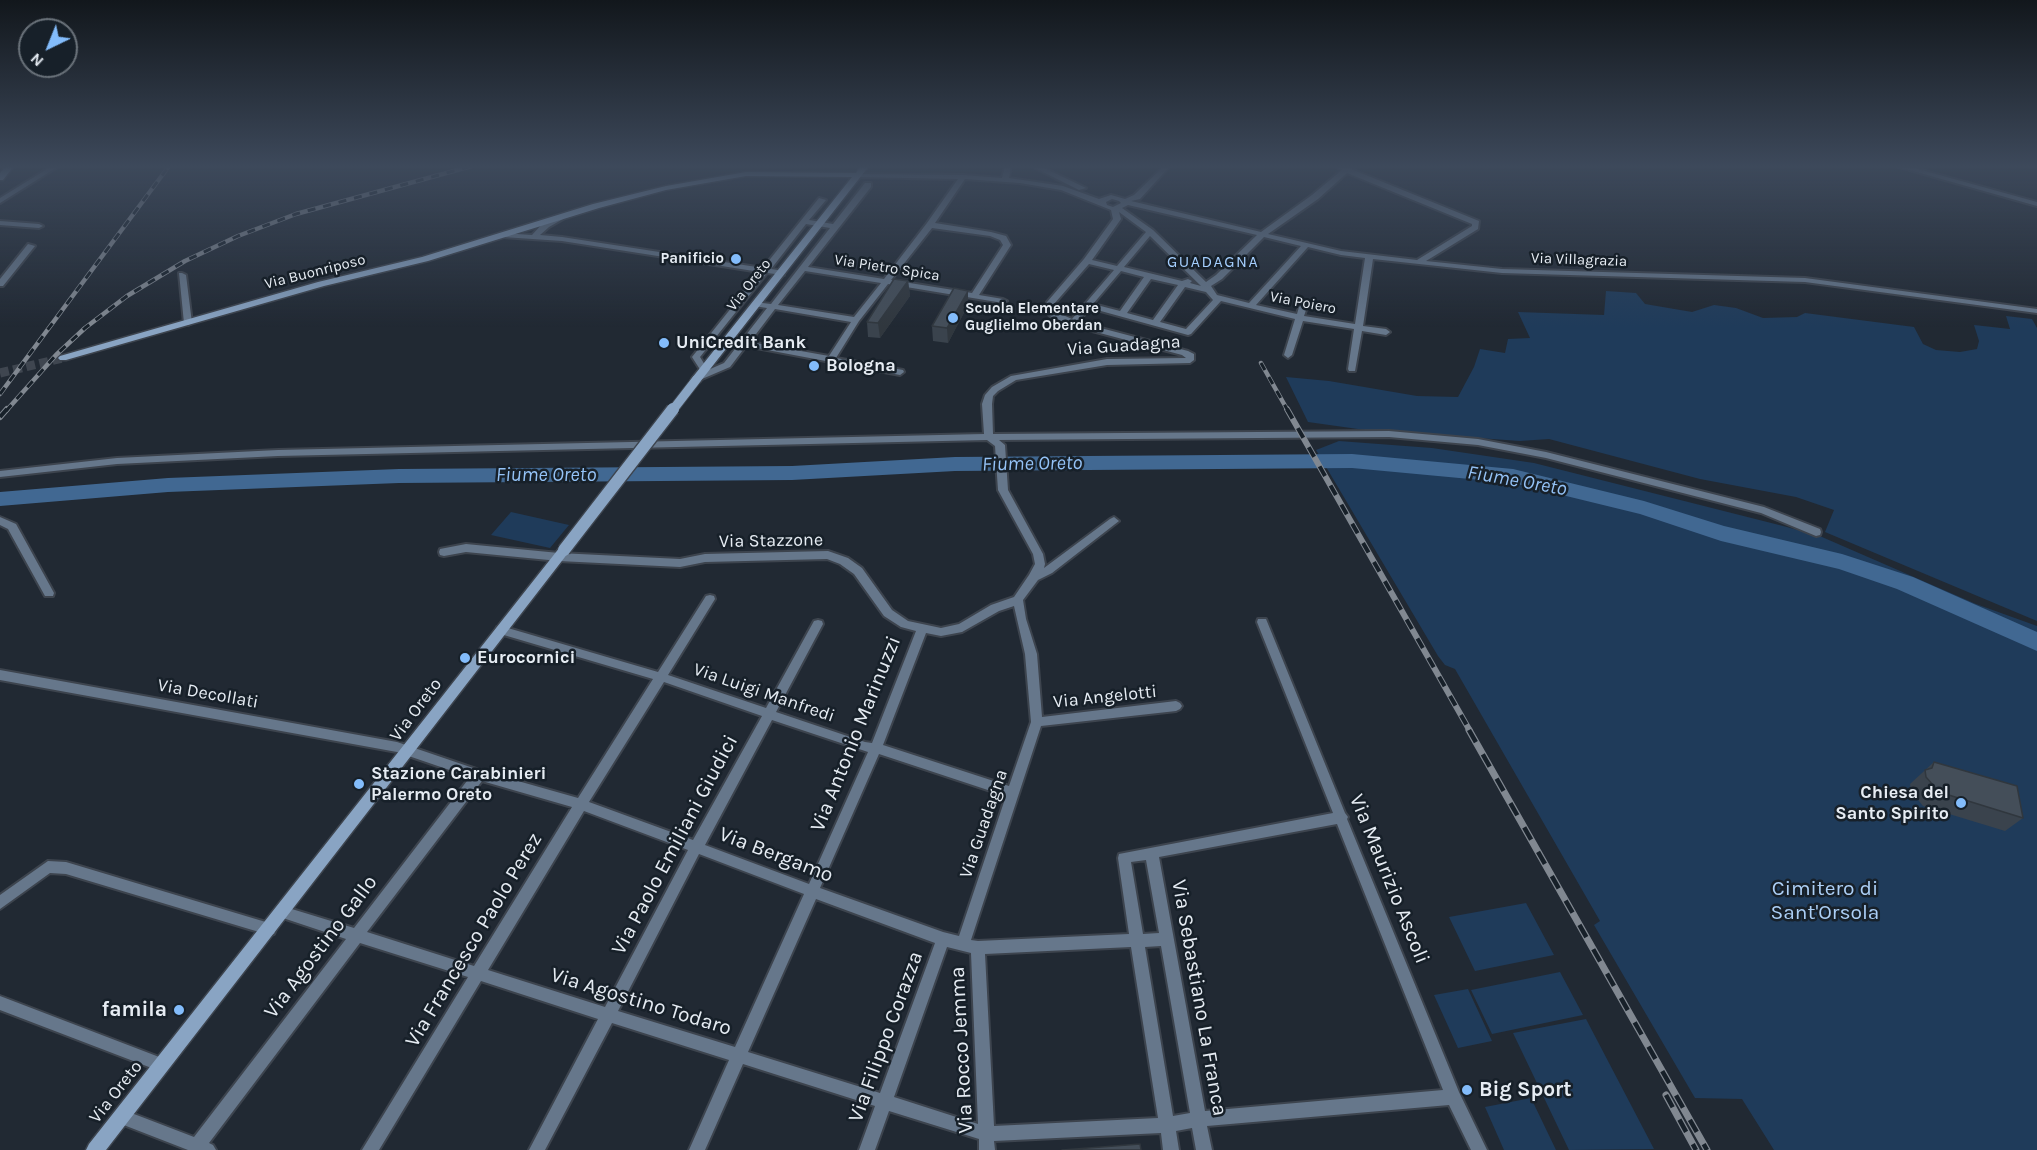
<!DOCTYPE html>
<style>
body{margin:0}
#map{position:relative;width:2037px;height:1150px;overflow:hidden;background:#212933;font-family:Karla,sans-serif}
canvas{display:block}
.north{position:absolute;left:18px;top:18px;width:60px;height:60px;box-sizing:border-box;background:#172029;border:2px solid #6a727a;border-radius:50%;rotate:223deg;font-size:16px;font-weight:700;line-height:24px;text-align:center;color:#e6ecf3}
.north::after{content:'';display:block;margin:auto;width:21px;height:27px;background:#83bcfb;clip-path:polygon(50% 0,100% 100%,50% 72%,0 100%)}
</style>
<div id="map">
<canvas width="2037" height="1150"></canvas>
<div class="north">N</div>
</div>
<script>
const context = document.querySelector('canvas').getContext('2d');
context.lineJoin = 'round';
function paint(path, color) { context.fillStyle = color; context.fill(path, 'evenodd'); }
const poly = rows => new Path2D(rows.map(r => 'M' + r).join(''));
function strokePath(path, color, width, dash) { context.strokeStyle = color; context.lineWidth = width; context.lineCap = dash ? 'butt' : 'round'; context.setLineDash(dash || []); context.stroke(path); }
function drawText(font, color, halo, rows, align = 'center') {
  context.font = font + ' Karla,sans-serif'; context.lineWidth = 5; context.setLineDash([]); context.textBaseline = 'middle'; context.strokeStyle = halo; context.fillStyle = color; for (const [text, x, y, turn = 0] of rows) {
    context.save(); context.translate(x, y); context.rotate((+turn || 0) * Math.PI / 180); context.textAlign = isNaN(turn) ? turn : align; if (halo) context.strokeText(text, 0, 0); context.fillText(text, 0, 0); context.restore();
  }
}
const green = poly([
 [1606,291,1636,293,1645,304,1692,312,1714,305,1736,308,1763,318,1797,317,1805,313,1914,327,1923,344,1936,350,1960,352,1977,349,1979,341,1974,325,2010,329,2006,316,2032,319,2037,328,2037,621,1825,532,1834,510,1796,497,1700,479,1549,439,1520,441,1365,430,1308,422,1286,377,1329,381,1417,396,1458,397,1474,367,1480,349,1505,353,1508,339,1530,338,1518,312,1604,315],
 [1339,441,1432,448,1534,463,1787,527,1822,537,1976,604,2037,626,2037,1150,1774,1150,1742,1099,1695,1098,1594,925,1600,921,1455,669,1445,665,1438,656,1316,450],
 [511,512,569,525,550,548,491,535],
 [1526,903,1554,955,1475,971,1449,917],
 [1560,972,1583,1015,1492,1034,1471,990],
 [1468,989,1492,1041,1458,1048,1434,995],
 [1586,1019,1654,1149,1569,1150,1513,1033],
 [1531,1098,1556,1150,1504,1150,1485,1107]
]);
const river = poly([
 [1352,454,1513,469,1644,501,1724,526,1842,554,1913,577,2037,632,2037,651,1897,589,1839,569,1721,541,1640,514,1513,483,1352,468,955,471,792,480,399,483,168,492,0,506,0,492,168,478,399,469,792,466,955,457,1352,454]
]);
const secondaryTunnel = poly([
 [0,373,63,358]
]);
const street = poly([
 [52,166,59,166,0,203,0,198,52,166],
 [1005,166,1011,166,1009,178,1063,186,1099,199,1111,195,1125,199,1134,195,1164,166,1170,166,1140,199,1131,201,1261,232,1312,195,1342,170,1334,166,1346,167,1354,166,1351,169,1479,221,1478,229,1426,261,1502,269,1805,278,2037,309,2037,313,1805,282,1502,273,1373,259,1363,326,1386,329,1390,332,1386,335,1362,331,1355,371,1349,371,1348,369,1354,329,1303,321,1292,355,1288,358,1284,355,1295,319,1221,301,1191,334,1188,335,1090,308,1078,322,1188,351,1194,354,1194,360,1190,363,1107,365,1016,380,998,391,993,396,992,404,993,434,1389,431,1478,439,1546,452,1764,507,1820,529,1821,532,1820,535,1816,536,1761,513,1546,458,1478,445,1389,437,999,440,1005,445,1008,490,1043,554,1045,564,1044,568,1110,519,1114,517,1119,521,1052,573,1038,580,1023,600,1026,619,1037,654,1042,717,1176,701,1180,703,1182,706,1180,709,1176,711,1041,726,971,940,978,941,1129,934,1118,858,1119,854,1333,813,1257,622,1258,619,1266,619,1345,813,1348,817,1347,819,1459,1092,1487,1150,1471,1150,1449,1105,1207,1126,1212,1150,1196,1150,1192,1128,1176,1131,1179,1150,1163,1150,1161,1133,994,1141,995,1150,979,1150,979,1139,889,1111,875,1150,859,1150,875,1106,743,1064,705,1150,689,1150,729,1060,612,1023,545,1150,529,1150,598,1019,481,981,379,1150,362,1150,468,977,360,943,209,1143,213,1145,216,1150,188,1150,116,1122,113,1117,116,1112,121,1109,194,1137,346,939,277,916,275,912,277,908,282,906,354,928,470,777,397,752,0,680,0,670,397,742,479,770,578,798,653,679,497,633,496,630,497,627,501,626,658,672,706,596,710,595,714,596,715,599,668,675,766,708,814,621,818,620,822,621,823,624,776,712,865,742,872,743,916,631,901,627,884,616,854,574,840,564,827,559,705,562,680,567,559,561,466,552,444,556,440,555,439,552,440,549,466,544,559,553,680,559,705,554,828,551,848,558,862,568,892,610,908,621,941,628,959,624,991,605,1014,597,1029,575,1035,564,1033,554,998,490,995,446,987,440,278,456,117,464,0,477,0,471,117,458,278,450,984,434,982,404,985,395,992,387,1011,376,1107,359,1186,358,1182,355,1070,325,1050,316,1046,311,1045,309,1047,302,1084,259,1113,219,1111,210,1061,190,1020,183,965,179,935,223,991,232,1006,236,1011,245,979,295,1003,299,1007,301,1003,303,888,284,859,321,836,358,903,370,904,372,900,375,746,346,730,367,702,379,696,379,696,375,704,372,701,371,692,357,760,272,562,241,503,237,499,235,503,233,532,235,543,223,560,215,563,215,563,219,549,227,540,235,562,237,763,268,819,198,826,200,809,220,833,224,865,183,871,183,871,187,808,267,884,279,927,223,958,179,858,177,856,176,856,174,963,175,1002,178,1005,166],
 [1347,173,1472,224,1472,226,1417,260,1341,251,1268,234,1318,199,1347,173],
 [1112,199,1119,201,1121,203,1113,207,1107,205,1106,202,1112,199],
 [1128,205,1257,235,1216,275,1206,282,1153,230,1122,208,1128,205],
 [1119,212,1146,232,1117,266,1092,260,1121,219,1119,212],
 [806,224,830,228,771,304,754,302,754,306,767,308,724,363,708,370,700,357,767,273,784,275,784,271,771,269,806,224],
 [932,228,990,236,1000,240,1003,245,972,293,891,280,932,228],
 [1150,236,1201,286,1190,283,1192,281,1188,279,1182,281,1124,267,1150,236],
 [1264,237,1301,246,1249,303,1217,295,1211,286,1222,279,1264,237],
 [1308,247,1341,255,1365,258,1355,324,1304,316,1307,307,1303,305,1299,307,1297,314,1256,305,1308,247],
 [1089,264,1114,270,1072,319,1056,312,1053,309,1054,304,1089,264],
 [805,271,881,283,854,317,778,305,805,271],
 [1121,271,1144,277,1120,311,1093,304,1121,271],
 [1151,279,1178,285,1153,320,1127,313,1151,279],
 [1185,287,1206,292,1213,300,1186,329,1160,322,1185,287],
 [775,309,851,322,829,356,750,342,775,309],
 [1014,606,1025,654,1031,722,1009,786,883,745,926,633,941,636,962,632,999,611,1014,606],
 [664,682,762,716,693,840,589,802,664,682],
 [772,720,868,752,809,884,705,845,772,720],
 [879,754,1006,796,959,936,943,932,820,888,879,754],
 [482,781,572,807,474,966,367,932,482,781],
 [584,811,688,850,605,1007,488,970,584,811],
 [1337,824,1443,1090,1205,1111,1159,857,1337,824],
 [699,854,804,894,735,1047,618,1011,699,854],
 [1146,860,1159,933,1143,934,1131,862,1146,860],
 [816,899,935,943,880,1093,748,1052,816,899],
 [1161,946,1190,1113,1173,1116,1145,947,1161,946],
 [947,947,971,953,978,1124,894,1097,947,947],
 [1131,947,1158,1118,994,1126,985,954,1131,947],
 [1032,166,1040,166,1086,188,1079,190,1033,167,1032,166],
 [1898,166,1907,166,2037,202,2037,206,1899,167,1898,166],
 [0,221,39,224,43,226,39,228,0,225,0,221],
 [28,244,35,246,3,286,0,286,0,279,28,244],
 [179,273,182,273,186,275,192,323,188,325,184,323,179,273],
 [0,517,16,524,54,593,53,596,45,596,8,529,0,525,0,517],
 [48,861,66,862,269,923,274,924,276,929,274,934,269,935,66,874,50,873,0,909,0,895,48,861],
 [0,996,167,1060,169,1065,167,1070,162,1072,0,1010,0,996]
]);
const secondary = poly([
 [6,166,14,166,3,180,0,180,0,173,6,166],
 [861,166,869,166,700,382,696,383,691,380,692,378,852,177,746,176,666,190,599,208,428,261,324,286,66,360,60,360,58,358,60,356,318,282,422,257,593,204,666,186,746,172,856,173,861,166],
 [564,546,570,550,568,553,106,1150,86,1150,89,1144,560,547,564,546]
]);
const tram = poly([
 [0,168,2,166]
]);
const railFar2 = poly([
 [1261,363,1288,411],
 [0,394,169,166],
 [6,411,56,355,85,328,127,296,185,261,238,236,296,214,472,166]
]);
const railFar1 = poly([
 [1287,409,1470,731],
 [0,417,7,409]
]);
const rail = poly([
 [1469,730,1707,1150],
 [1666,1095,1696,1150]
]);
const secondaryBridgeFar1 = poly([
 [672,411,696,380]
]);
const secondaryBridge = poly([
 [564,550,673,409]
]);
const wall = poly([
 [908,281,910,296,880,338,868,337,867,322],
 [968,291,968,305,948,343,933,341,932,326],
 [1934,762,2023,818,2005,831,1923,806,1911,791,1910,784]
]);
const shadedWall = poly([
 [908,281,910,296,880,338,878,323],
 [968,291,968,305,948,343,947,328]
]);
const building = poly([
 [894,279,908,281,878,323,867,322,894,279],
 [954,288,968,291,947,328,932,326,954,288],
 [1934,762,2017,786,2023,818,1939,792,1926,777,1925,770,1932,768,1934,762],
 [1140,1144,1141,1150,1062,1150,1140,1144]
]);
const markers = [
 [736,259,6,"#83bcfb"],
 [953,318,6,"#83bcfb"],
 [664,343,6,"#83bcfb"],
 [814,366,6,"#83bcfb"],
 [465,658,6,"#83bcfb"],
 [359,784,6,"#83bcfb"],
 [1961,803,6,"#83bcfb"],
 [179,1010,6,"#83bcfb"],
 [1467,1090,6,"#83bcfb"]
];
const farPoinames = [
 ["Panificio",724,259],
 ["Scuola Elementare",965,309,"left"],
 ["Guglielmo Oberdan",965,326,"left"]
];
const farStreetnames = [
 ["Via Villagrazia",1579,260,2],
 ["Via Pietro Spica",887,268,9],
 ["Via Buonriposo",315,272,-14],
 ["Via Oreto",749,285,-52],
 ["Via Poiero",1303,303,11]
];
const farNeighbourhoodnames = [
 ["GUADAGNA",1213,262]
];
const poiNames = [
 ["UniCredit Bank",676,343],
 ["Bologna",826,366],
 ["Eurocornici",477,658],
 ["Stazione Carabinieri",371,774],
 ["Palermo Oreto",371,795],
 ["Chiesa del",1949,793,"right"],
 ["Santo Spirito",1949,814,"right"]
];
const streetNames = [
 ["Via Guadagna",1124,346,-4],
 ["Via Stazzone",771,541,-1],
 ["Via Luigi Manfredi",764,693,19],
 ["Via Decollati",208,694,10],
 ["Via Angelotti",1105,697,-6],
 ["Via Oreto",416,710,-53],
 ["Via Guadagna",984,824,-71],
 ["Via Oreto",116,1092,-52]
];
const waterNames = [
 ["Fiume Oreto",1032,464,-1],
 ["Fiume Oreto",546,475],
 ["Fiume Oreto",1517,481,10]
];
const nearStreetnames = [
 ["Via Antonio Marinuzzi",856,734,-68],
 ["Via Paolo Emiliani Giudici",675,845,-62],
 ["Via Bergamo",776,855,21],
 ["Via Maurizio Ascoli",1389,879,68],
 ["Via Francesco Paolo Perez",474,940,-59],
 ["Via Agostino Gallo",321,947,-53],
 ["Via Sebastiano La Franca",1199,998,80],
 ["Via Agostino Todaro",641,1002,17],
 ["Via Filippo Corazza",886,1037,-70],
 ["Via Rocco Jemma",962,1050,-93]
];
const nearParknames = [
 ["Cimitero di",1825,889],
 ["Sant'Orsola",1825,913]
];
const nearPoinames = [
 ["famila",167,1010],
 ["Big Sport",1479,1090,"left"]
];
paint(green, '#1f3b5a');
paint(river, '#416892');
strokePath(secondaryTunnel, '#3f4650', 9, [9, 4.5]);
strokePath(street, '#3d444e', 4);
strokePath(secondary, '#3d444e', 3);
paint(street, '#66778b');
paint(secondary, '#89a4c3');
strokePath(tram, '#818891', 1.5);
strokePath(railFar2, '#818891', 4.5);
strokePath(railFar1, '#818891', 6);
strokePath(rail, '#818891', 7);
strokePath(railFar2, '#172029', 3, [8]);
strokePath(railFar1, '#172029', 4, [11]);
strokePath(rail, '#172029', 4.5, [14]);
strokePath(secondaryBridgeFar1, '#3d444e', 11, []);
strokePath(secondaryBridge, '#3d444e', 15, []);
strokePath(secondaryBridgeFar1, '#89a4c3', 9);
strokePath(secondaryBridge, '#89a4c3', 12);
paint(wall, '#3a434d');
paint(shadedWall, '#30373e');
paint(building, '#444e59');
strokePath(building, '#30373e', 1.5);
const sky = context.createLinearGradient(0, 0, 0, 327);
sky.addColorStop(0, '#12171c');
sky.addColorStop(0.51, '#3d495b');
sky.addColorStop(1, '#3d495b00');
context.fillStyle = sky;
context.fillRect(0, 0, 2037, 327);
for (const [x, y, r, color] of markers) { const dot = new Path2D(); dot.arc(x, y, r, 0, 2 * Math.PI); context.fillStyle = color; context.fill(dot); strokePath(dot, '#172029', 2); }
drawText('bold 15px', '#e6ecf3', '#172029', farPoinames, 'right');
drawText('15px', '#e6ecf3', '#172029', farStreetnames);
context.letterSpacing = '1.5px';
drawText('16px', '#a5cffe', '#172029', farNeighbourhoodnames);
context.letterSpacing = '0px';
drawText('bold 18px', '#e6ecf3', '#172029', poiNames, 'left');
drawText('18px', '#e6ecf3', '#172029', streetNames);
drawText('italic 20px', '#94c2f6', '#172029', waterNames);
drawText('21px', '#e6ecf3', '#172029', nearStreetnames);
drawText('21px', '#accff6', '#172029', nearParknames);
drawText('bold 21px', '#e6ecf3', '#172029', nearPoinames, 'right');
</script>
